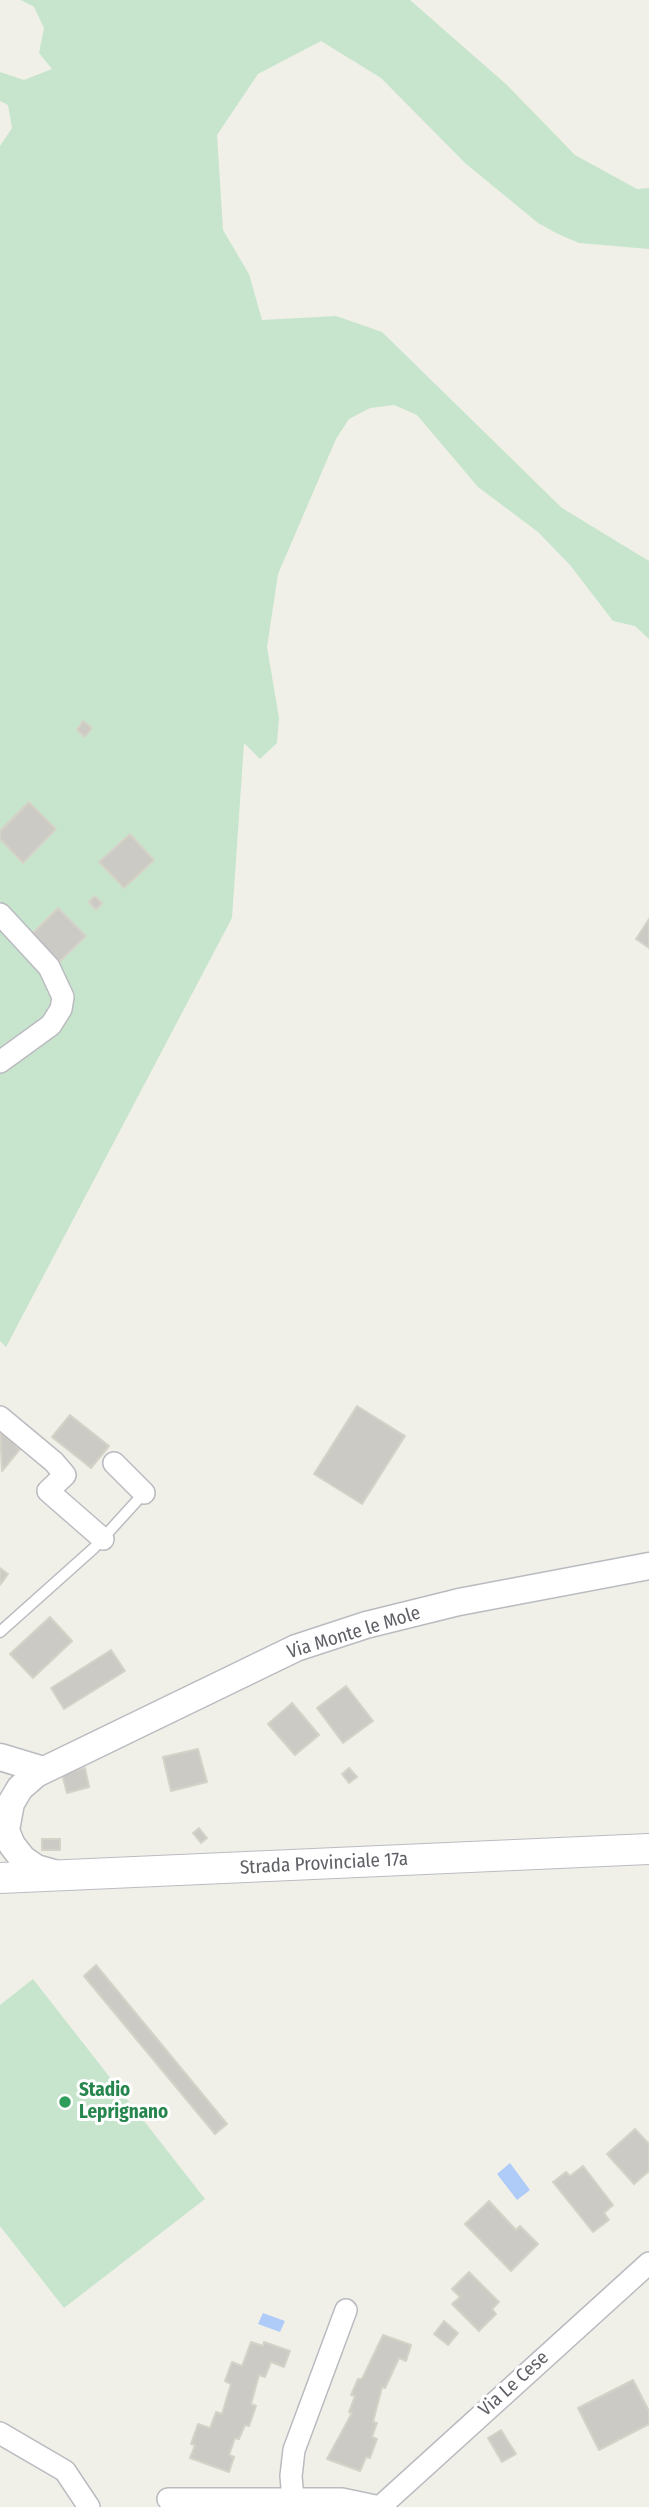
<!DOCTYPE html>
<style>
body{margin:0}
canvas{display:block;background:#f0f0e8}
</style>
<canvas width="649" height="2507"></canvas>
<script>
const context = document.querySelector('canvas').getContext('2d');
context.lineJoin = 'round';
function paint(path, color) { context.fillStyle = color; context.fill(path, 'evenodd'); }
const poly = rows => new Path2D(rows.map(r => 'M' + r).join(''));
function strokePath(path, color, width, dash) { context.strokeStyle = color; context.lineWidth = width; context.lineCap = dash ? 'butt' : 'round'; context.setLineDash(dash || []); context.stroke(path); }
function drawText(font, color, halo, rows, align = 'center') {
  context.font = font + ' "Fira Sans Condensed",sans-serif'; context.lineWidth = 6; context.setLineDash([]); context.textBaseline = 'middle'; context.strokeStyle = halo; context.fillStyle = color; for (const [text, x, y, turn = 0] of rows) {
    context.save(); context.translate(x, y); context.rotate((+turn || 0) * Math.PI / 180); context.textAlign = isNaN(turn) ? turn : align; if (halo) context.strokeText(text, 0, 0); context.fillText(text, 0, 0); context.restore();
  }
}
const green = poly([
 [21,0,410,0,507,85,575,155,637,189,649,188,649,249,579,243,558,234,538,223,465,163,381,78,321,41,258,74,217,135,223,230,249,274,262,320,336,316,382,332,562,508,649,561,649,639,635,626,613,621,570,565,538,532,478,487,417,415,394,405,370,408,349,419,336,439,278,574,267,647,279,718,277,743,260,759,244,743,232,918,6,1347,0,1341,0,146,12,128,8,105,0,101,0,72,24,80,52,69,39,53,44,28,34,7],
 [33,1979,205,2199,64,2308,0,2226,0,2005]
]);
const water = poly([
 [510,2163,530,2190,517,2200,497,2174],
 [263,2313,285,2321,280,2332,258,2324]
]);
const building = poly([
 [83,721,92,728,85,737,77,730,83,721],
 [29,802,56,829,23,863,0,839,0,831,29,802],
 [130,834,154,860,124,888,99,862,130,834],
 [95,896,102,903,96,910,89,902,95,896],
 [58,908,86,936,59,962,32,934,58,908],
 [649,919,649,948,636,939,649,919],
 [357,1406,405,1436,362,1504,314,1474,357,1406],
 [70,1415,109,1446,91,1468,52,1437,70,1415],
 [0,1426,18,1441,15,1445,20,1449,2,1471,0,1426],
 [0,1568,8,1574,0,1585,0,1568],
 [50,1617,72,1641,33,1678,10,1654,50,1617],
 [111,1650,125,1671,64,1709,51,1688,111,1650],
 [346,1686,373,1721,343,1743,317,1708,346,1686],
 [292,1703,319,1735,295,1755,268,1724,292,1703],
 [198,1749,207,1782,171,1791,163,1757,198,1749],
 [85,1768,89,1787,67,1793,62,1774,85,1768],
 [349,1768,357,1777,349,1783,342,1774,349,1768],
 [199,1828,207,1838,201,1843,193,1833,199,1828],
 [42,1839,60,1839,60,1850,42,1850,42,1839],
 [96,1965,227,2124,215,2134,84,1976,96,1965],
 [635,2129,649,2144,649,2171,634,2184,607,2154,635,2129],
 [583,2166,613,2205,604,2213,609,2220,593,2232,553,2182,566,2172,570,2176,583,2166],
 [489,2201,516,2230,520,2226,538,2244,511,2271,465,2224,489,2201],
 [469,2272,499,2302,492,2309,496,2314,479,2331,452,2304,460,2297,452,2289,469,2272],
 [444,2321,458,2333,448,2345,434,2334,444,2321],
 [383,2335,411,2345,406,2361,399,2358,385,2388,382,2387,373,2422,377,2423,372,2437,377,2439,370,2458,366,2457,360,2471,327,2459,352,2413,349,2412,355,2396,351,2395,358,2379,362,2379,383,2335],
 [251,2342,263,2346,264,2342,290,2351,284,2367,271,2362,265,2377,259,2375,251,2404,256,2406,249,2426,245,2425,239,2439,235,2438,229,2455,234,2457,229,2472,190,2458,195,2445,191,2444,198,2424,210,2428,216,2412,222,2414,231,2384,225,2381,232,2362,242,2366,251,2342],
 [633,2380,649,2411,649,2424,599,2450,578,2408,633,2380],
 [501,2430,516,2454,502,2462,488,2438,501,2430]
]);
const service = poly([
 [0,1632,94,1548,144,1493]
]);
const minor = poly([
 [0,914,49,967,63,997,61,1009,51,1025,0,1062],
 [0,1417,54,1462,65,1475,48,1491,103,1539],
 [114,1463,144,1493],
 [0,2433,65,2471,89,2507],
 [168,2499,342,2499,380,2507],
 [293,2499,291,2476,294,2450,346,2310],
 [380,2507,649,2263]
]);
const tertiary = poly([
 [0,1757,43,1770],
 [0,1816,12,1845,23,1859,36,1868,57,1874],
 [6,1830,11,1803,20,1788,36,1774,296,1648,366,1625,459,1602,649,1566]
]);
const secondary = poly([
 [0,1878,649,1849]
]);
const markers = [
 [65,2102,7,"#2e9e5b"]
];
const streetNames = [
 ["Via Monte le Mole",354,1633,-17],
 ["Strada Provinciale 17a",324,1864,-3],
 ["Via Le Cese",514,2384,-42]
];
const leisureNames = [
 ["Stadio",79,2091],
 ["Leprignano",79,2113]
];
paint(green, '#c7e5cc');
paint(water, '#afccf9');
paint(building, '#cccac4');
strokePath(building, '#d5d3c7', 2);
strokePath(service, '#babbc0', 13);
strokePath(minor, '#babbc0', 24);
strokePath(tertiary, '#babbc0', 29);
strokePath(secondary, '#bbbcc2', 32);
strokePath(service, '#fff', 10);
strokePath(minor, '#fff', 21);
strokePath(tertiary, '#fff', 26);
strokePath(secondary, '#fff', 30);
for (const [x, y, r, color] of markers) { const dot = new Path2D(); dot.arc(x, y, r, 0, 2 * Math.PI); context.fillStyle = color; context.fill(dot); strokePath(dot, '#fff', 2.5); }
drawText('19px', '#5f6167', '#fff', streetNames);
drawText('bold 19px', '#27864d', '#fff', leisureNames, 'left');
</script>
